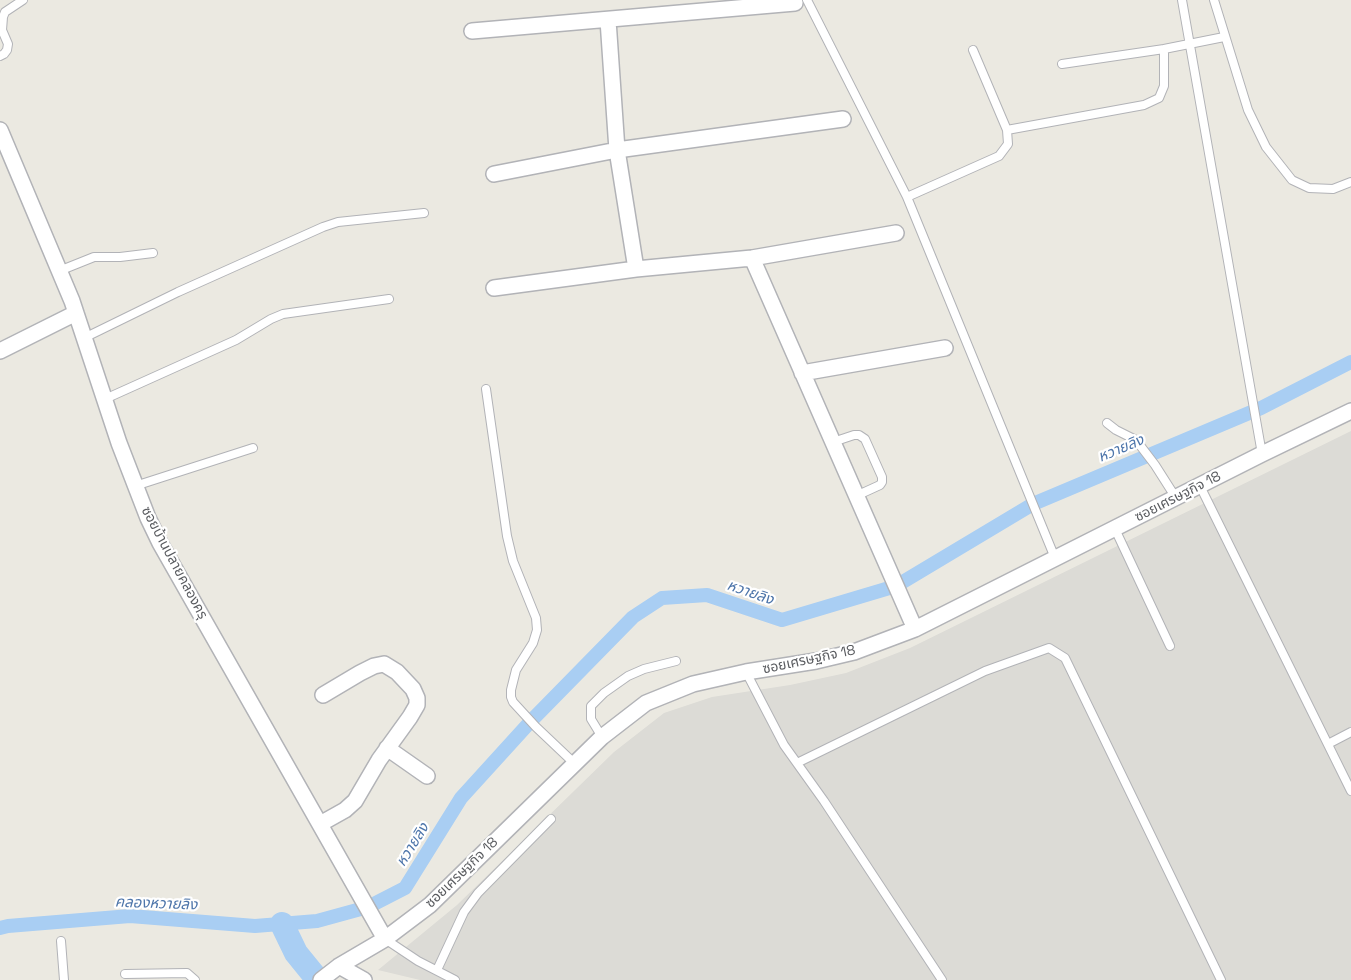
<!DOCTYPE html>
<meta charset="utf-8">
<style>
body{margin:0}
canvas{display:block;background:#ebe9e1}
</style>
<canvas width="1351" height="980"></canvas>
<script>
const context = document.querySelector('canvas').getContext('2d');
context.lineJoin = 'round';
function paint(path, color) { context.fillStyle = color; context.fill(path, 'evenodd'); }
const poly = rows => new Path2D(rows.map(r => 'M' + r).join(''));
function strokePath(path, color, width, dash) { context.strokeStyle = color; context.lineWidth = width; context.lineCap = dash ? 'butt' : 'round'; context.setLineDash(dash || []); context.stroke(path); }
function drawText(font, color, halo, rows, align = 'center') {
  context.font = font + ' "Space Grotesk","Noto Sans Thai",sans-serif'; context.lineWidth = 4.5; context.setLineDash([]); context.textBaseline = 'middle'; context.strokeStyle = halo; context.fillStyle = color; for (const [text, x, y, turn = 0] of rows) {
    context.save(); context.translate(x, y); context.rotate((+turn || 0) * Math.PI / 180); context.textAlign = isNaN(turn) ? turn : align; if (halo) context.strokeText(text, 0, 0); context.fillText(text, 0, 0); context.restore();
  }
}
const industrial = poly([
 [1351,431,1351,980,420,980,378,970,457,905,614,752,664,713,712,697,790,685,846,673,910,648]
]);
const canal = poly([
 [0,928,8,926,130,916,255,926,317,921,368,907,405,888,461,798,531,721,633,617,662,598,707,595,782,620,896,586,1033,504,1261,408,1351,362]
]);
const river = poly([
 [282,924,296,953,318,980]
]);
const service = poly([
 [807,0,907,197,1055,558],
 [1182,0,1262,454],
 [1214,0,1248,110,1266,147,1292,180,1309,188,1333,189,1351,182],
 [973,50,1007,130,1144,105,1159,98,1164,86,1164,49,1224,37],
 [0,56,4,54,7,50,8,44,2,30,3,17,5,12,23,0],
 [1062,64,1164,49],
 [907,197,999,156,1008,144,1007,130],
 [59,271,94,257,120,257,153,253],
 [84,338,178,292,323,227,338,222,424,213],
 [486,389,507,536,513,561,536,618,537,630,533,643,516,670,511,690,511,697,513,702,536,727,574,763],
 [105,399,236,340,271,319,283,314,389,299],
 [1107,423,1116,430,1136,440,1155,465,1176,498],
 [833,442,854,435,859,435,865,439,882,477,882,482,880,485,856,496],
 [135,486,253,448],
 [1200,486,1351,791],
 [1115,529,1170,646],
 [746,672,784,745,824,801,942,980],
 [602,737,591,719,591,706,604,693,628,676,644,669,676,661],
 [1328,744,1351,732],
 [797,763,985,671,1049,648,1065,658,1221,980],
 [385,939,418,961,455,980],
 [61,941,64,980],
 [437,970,464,912,478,893,551,819],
 [125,974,187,973,195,980]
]);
const minor = poly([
 [608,20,617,150,636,269],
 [472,31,795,3],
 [0,130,72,301,119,443,148,518,160,543,385,939],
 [494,174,617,150,843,119],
 [752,258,915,629],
 [494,288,636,269,752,258,896,233],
 [0,351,76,313],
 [802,373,945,348],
 [387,748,427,776],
 [320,824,345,810,355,801,379,760,410,717,417,705,417,698,413,689,397,672,384,664,374,666,360,673,323,695],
 [339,966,364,980],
 [321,980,339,966,385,939,430,905,602,737,646,703,693,684,746,672,816,661,854,652,915,629,1262,454,1351,411]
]);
const streetNames = [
 ["ซอยเศรษฐกิจ 18",1178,497,-27],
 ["ซอยบ้านปลายคลองครุ",174,563,62],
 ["ซอยเศรษฐกิจ 18",809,660,-12],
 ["ซอยเศรษฐกิจ 18",462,873,-44]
];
const waterNames = [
 ["หวายลิง",1121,449,-23],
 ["หวายลิง",750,593,19],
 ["หวายลิง",413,845,-58],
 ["คลองหวายลิง",156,904,2]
];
paint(industrial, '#dcdbd6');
strokePath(canal, '#a9cef3', 14);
strokePath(river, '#a9cef3', 24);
strokePath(service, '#b2b3b7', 10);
strokePath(minor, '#b2b3b7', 18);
strokePath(service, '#fff', 8);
strokePath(minor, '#fff', 15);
drawText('14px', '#5a5c60', '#fff', streetNames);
drawText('italic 15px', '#4d75aa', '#fff', waterNames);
</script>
